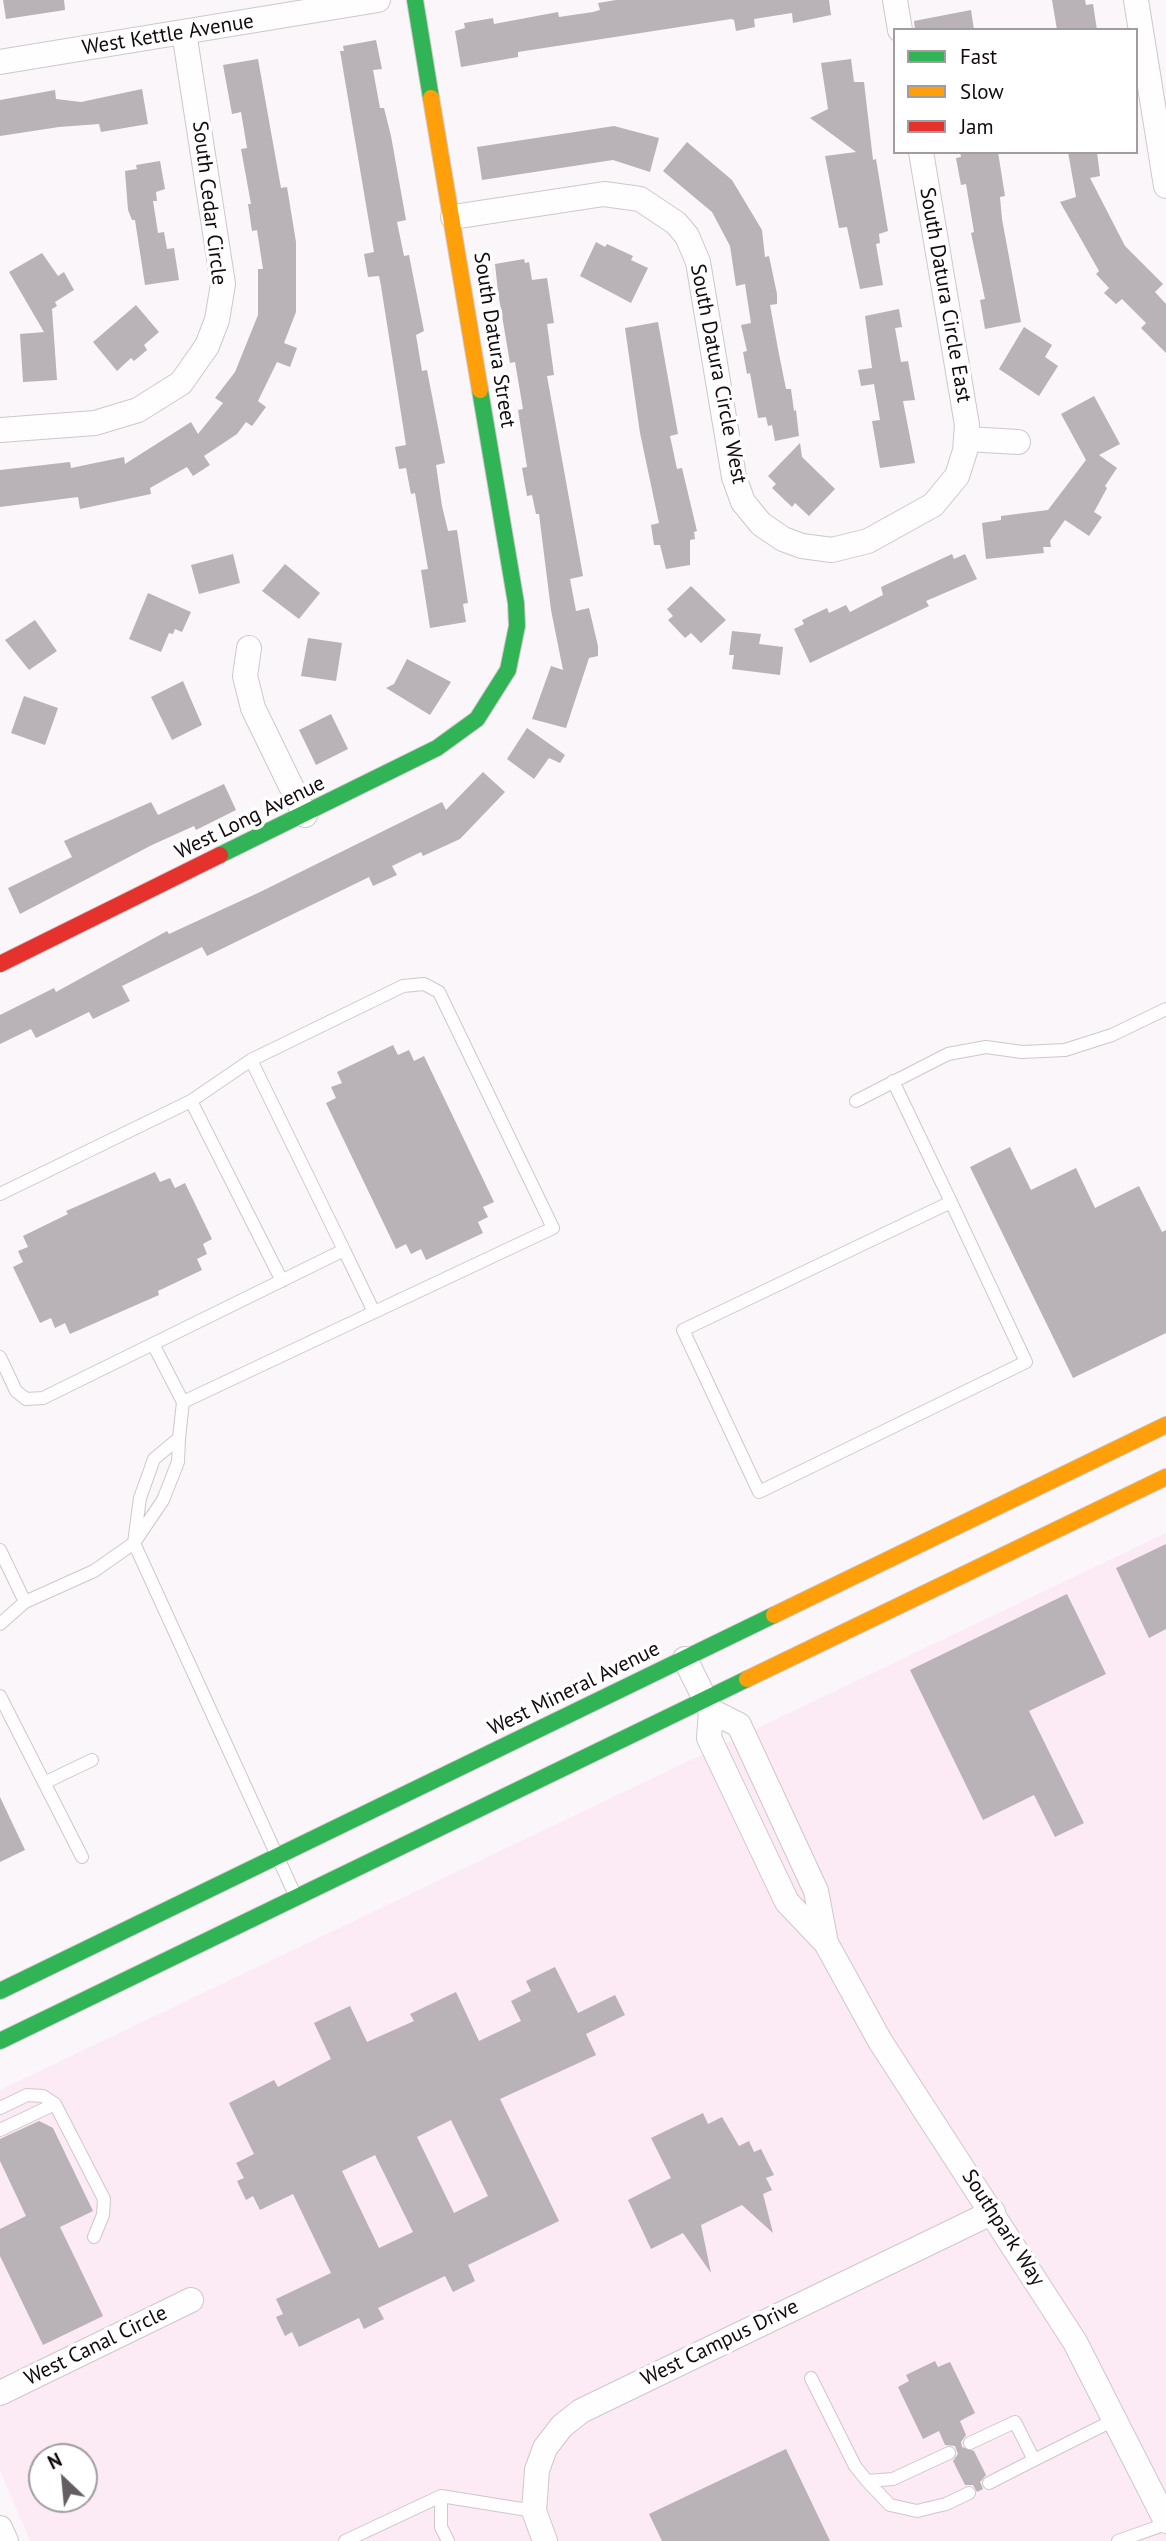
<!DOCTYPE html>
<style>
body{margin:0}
#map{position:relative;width:1166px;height:2541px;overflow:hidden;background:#fbf6f9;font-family:"PT Sans",sans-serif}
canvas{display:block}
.legend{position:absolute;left:893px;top:28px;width:245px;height:126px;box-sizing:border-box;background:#fff;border:2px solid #a19d9f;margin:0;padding:9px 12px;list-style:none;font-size:21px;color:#130a0f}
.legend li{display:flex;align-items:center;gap:14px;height:35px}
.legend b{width:35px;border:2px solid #a19d9f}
.north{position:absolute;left:28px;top:2443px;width:70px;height:70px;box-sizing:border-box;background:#fff;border:2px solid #a19d9f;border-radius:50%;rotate:334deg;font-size:19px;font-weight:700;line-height:28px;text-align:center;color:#130a0f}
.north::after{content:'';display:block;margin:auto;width:24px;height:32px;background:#645d61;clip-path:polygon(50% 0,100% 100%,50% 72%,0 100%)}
</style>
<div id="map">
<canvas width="1166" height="2541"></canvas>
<ul class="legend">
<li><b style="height:9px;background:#30b455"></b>Fast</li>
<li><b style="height:9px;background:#ff9f0a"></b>Slow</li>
<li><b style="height:9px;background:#e5322d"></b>Jam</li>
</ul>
<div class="north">N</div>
</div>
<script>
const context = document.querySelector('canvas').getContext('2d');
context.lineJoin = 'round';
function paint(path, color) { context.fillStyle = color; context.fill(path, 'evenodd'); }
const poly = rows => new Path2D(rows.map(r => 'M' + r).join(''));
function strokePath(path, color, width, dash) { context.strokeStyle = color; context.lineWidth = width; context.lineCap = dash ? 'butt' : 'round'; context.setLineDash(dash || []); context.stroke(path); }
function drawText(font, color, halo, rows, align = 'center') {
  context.font = font + ' "PT Sans",sans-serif'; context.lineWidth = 7; context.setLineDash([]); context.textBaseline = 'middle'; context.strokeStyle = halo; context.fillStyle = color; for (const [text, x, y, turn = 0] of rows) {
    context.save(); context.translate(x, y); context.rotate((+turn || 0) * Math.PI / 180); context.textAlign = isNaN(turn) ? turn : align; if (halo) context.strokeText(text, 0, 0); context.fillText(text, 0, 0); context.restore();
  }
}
const built = poly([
 [1166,1533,1166,2541,30,2541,0,2470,0,2090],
 [42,2457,84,2457,84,2499,42,2499]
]);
const building = poly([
 [3,0,64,0,65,10,6,19],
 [616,0,829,0,831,15,793,23,792,13,754,19,755,27,736,31,734,20,731,19,518,52,518,57,461,67,455,31,465,28,464,23,493,18,494,24,558,12,559,17,593,12,600,10,598,3],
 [1052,0,1085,0,1086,5,1093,4,1097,30,1057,30],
 [971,10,974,30,915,30,914,21],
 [376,40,382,69,373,70,380,108,384,108,391,136,406,220,397,222,404,256,409,255,424,331,416,335,422,371,427,370,445,463,436,465,442,506,448,531,457,530,468,603,463,604,466,622,430,628,421,570,428,569,415,493,411,494,406,468,399,469,395,447,406,445,381,286,379,276,368,277,364,254,374,252,340,51,344,51,343,46],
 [258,59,281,188,287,187,296,242,296,312,284,343,297,348,290,367,277,362,258,401,266,407,252,426,246,422,237,434,204,456,210,465,193,476,187,467,150,488,151,494,80,509,78,497,0,507,0,470,70,462,71,468,124,457,125,464,191,422,198,434,223,403,215,398,235,372,258,315,258,269,263,269,257,230,252,231,248,204,251,204,241,149,247,148,241,112,232,114,223,65],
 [851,59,854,82,864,82,873,160,876,159,888,231,879,234,880,243,876,244,883,285,860,289,847,227,839,228,825,156,856,152,810,118,828,109,821,63],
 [142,89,148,124,101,132,99,124,59,127,0,136,0,100,55,90,56,99,81,102],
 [614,126,659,138,650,172,613,160,482,180,477,147],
 [687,142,732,180,762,230,765,257,769,256,777,294,777,304,770,305,778,349,786,389,791,389,794,411,796,410,799,436,775,441,772,425,768,426,766,417,758,418,750,373,747,374,743,352,747,351,741,325,751,323,745,284,736,286,730,246,712,212,663,171],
 [960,152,998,152,1005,196,1000,197,1002,219,1021,322,985,329,980,300,985,299,971,233,974,232,966,184,961,185,956,158,961,157],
 [1068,152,1097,152,1100,176,1090,178,1125,246,1163,284,1155,292,1166,304,1166,353,1141,328,1146,323,1122,299,1116,304,1104,293,1109,288,1096,274,1099,271,1060,202,1076,197],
 [160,161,165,189,156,192,157,201,153,201,158,233,164,232,167,249,174,248,179,280,145,285,135,220,132,220,128,210,125,171,137,169,136,165],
 [596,242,605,247,607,244,633,256,631,260,648,268,631,303,580,276],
 [42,253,58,276,64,272,74,290,55,302,57,306,52,309,57,380,23,382,20,334,44,332,9,272],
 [524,259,525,263,529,262,532,280,547,278,554,323,547,324,554,375,547,376,583,576,570,579,576,611,589,608,598,646,598,656,589,658,566,728,532,719,551,666,563,670,551,610,539,514,536,514,532,495,527,496,522,468,527,467,518,410,523,409,515,362,510,363,498,292,495,264],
 [136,305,159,332,144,345,147,350,134,361,131,358,117,371,93,342],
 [899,309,902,327,895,328,901,362,908,361,915,400,903,401,915,463,880,468,872,421,880,420,874,384,861,386,858,370,872,368,865,316],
 [658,322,678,434,670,436,677,469,682,468,697,531,694,532,695,539,690,540,690,565,666,569,660,545,654,545,651,525,659,523,640,433,625,328],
 [1024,327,1052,345,1045,357,1058,366,1039,396,999,369],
 [1094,396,1120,444,1099,455,1117,468,1105,486,1107,488,1094,512,1102,517,1089,536,1065,520,1050,541,1051,547,1043,547,1044,553,986,559,982,523,1001,520,1001,516,1048,510,1086,460,1061,414],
 [800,443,802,457,835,489,809,516,795,503,792,507,772,488,776,484,768,476],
 [233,554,240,583,199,594,191,565],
 [952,554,954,559,965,554,977,579,926,601,929,606,810,663,794,629,804,624,802,620,827,608,829,613,846,605,850,612,883,595,881,587],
 [285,564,320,593,299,619,262,591],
 [691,586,726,620,701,643,691,633,685,638,668,620,673,616,667,609],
 [148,593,191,612,182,632,175,629,173,634,169,633,161,652,129,639],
 [35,620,57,651,29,670,5,640],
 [732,631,761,634,759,644,783,647,780,675,732,669,734,655,729,655],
 [308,638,342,643,336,681,301,676],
 [407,659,451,682,430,715,386,688,394,684],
 [183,681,202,725,172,740,151,697],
 [24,696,58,708,45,745,11,733],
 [331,714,348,749,316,765,299,730],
 [527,728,565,755,560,763,549,758,534,779,507,759],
 [483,772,505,792,460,839,423,856,421,852,392,866,397,875,373,886,369,877,363,880,207,956,202,947,122,986,130,1001,93,1019,89,1012,36,1038,31,1029,0,1044,0,1015,54,988,56,992,167,931,169,934,260,892,442,802,446,810],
 [224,784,236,810,196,830,194,826,152,845,20,914,8,888,72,857,64,841,151,802,158,815],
 [393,1045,398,1055,409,1050,414,1061,424,1056,494,1202,483,1207,488,1217,478,1222,483,1233,426,1260,421,1249,411,1254,406,1244,396,1249,326,1103,336,1098,331,1087,342,1083,337,1072],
 [1010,1147,1031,1190,1076,1168,1095,1208,1139,1186,1162,1232,1166,1230,1166,1333,1073,1378,970,1167],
 [155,1172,160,1182,170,1178,175,1188,185,1183,212,1239,203,1244,207,1254,197,1259,202,1270,158,1291,159,1295,70,1334,65,1323,55,1328,51,1318,40,1323,13,1267,23,1262,18,1251,28,1247,23,1236,68,1214,66,1211],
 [1166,1544,1166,1629,1149,1638,1116,1568],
 [1067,1594,1106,1674,1029,1711,1084,1823,1055,1837,1034,1795,983,1820,910,1670],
 [0,1797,25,1850,0,1862],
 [555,1967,578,2013,615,1995,625,2015,586,2034,596,2055,500,2099,559,2221,468,2265,475,2281,453,2292,445,2276,378,2308,384,2319,364,2329,359,2318,299,2347,292,2332,285,2336,276,2317,283,2314,276,2299,331,2273,293,2194,260,2210,253,2196,246,2200,237,2181,244,2178,236,2163,254,2154,229,2103,274,2080,278,2087,331,2059,314,2023,350,2006,367,2042,414,2021,410,2014,456,1992,479,2041,521,2021,511,2001,531,1991,526,1981],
 [451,2120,488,2196,454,2213,417,2137],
 [375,2155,413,2232,379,2248,342,2171],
 [703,2113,708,2124,722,2117,739,2146,749,2141,754,2152,761,2149,774,2175,766,2178,772,2190,763,2194,773,2233,742,2205,701,2225,711,2273,683,2233,651,2249,628,2200,671,2178,651,2138],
 [39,2121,53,2128,93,2211,60,2227,103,2316,43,2345,0,2256,0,2229,26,2216,0,2161,0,2139],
 [935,2361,938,2367,950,2362,975,2413,960,2421,966,2435,961,2442,962,2447,974,2451,986,2475,980,2482,983,2489,977,2492,973,2485,965,2485,953,2461,958,2454,955,2446,945,2445,939,2431,923,2439,898,2387,909,2381,906,2375],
 [786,2449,830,2541,662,2541,649,2514]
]);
const lane = poly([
 [893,1081,951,1202,1026,1362,759,1492,683,1330,951,1202],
 [191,1101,282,1281],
 [856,1101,948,1054,986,1047,1022,1052,1065,1050,1112,1035,1166,1009],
 [0,1194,191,1101,251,1060,403,986,424,984,439,992,553,1228,183,1402,179,1438],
 [344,1250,374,1312],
 [153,1344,183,1402],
 [0,1357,16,1391,26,1399,43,1398,344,1250,251,1060],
 [0,1550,25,1602],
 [0,1624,25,1602,94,1571,134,1543,163,1500,178,1462,179,1438,154,1459,140,1498,134,1543,295,1895],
 [0,1696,82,1857],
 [44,1783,92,1760],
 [0,2108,27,2095,43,2096,55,2104,104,2199,103,2215,94,2237],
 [0,2130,55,2104],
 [811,2378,855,2466,867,2481,893,2479,949,2453],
 [970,2443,1015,2422,1034,2460,1116,2419],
 [867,2481,890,2505,917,2511,946,2504,969,2493],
 [989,2483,1034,2460],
 [441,2496,441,2527,448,2541],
 [345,2541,441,2496,534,2511],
 [1118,2541,1166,2524]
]);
const street = poly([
 [895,0,900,30],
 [1136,0,1166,186],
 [0,62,378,0],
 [453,217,604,194,640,199,676,223,687,236,698,262,734,477,743,502,761,524,783,539,802,546,832,550,868,541,933,505,957,476,965,451,967,425,921,152],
 [0,430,95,423,138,410,181,383,207,346,217,320,223,284,184,32],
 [967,439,1018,442],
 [249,648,245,676,253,708,305,815],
 [685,1659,711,1711,709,1738,787,1902,826,1943,880,2041,1075,2342,1166,2521],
 [711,1711,739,1725,816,1891,826,1943],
 [0,2393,191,2300],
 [0,2528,6,2541],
 [545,2541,534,2511,537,2470,545,2448,562,2426,581,2411,993,2212]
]);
const fast = poly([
 [415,0,431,98],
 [220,855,437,748,477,719,508,670,517,626,516,603,480,390],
 [0,1991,774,1615],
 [0,2041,747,1679]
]);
const slow = poly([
 [431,98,480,390],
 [774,1615,1166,1425],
 [747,1679,1166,1477]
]);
const jam = poly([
 [0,964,220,855]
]);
const streetNames = [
 ["West Kettle Avenue",168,35,-9],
 ["South Cedar Circle",209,203,83],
 ["South Datura Circle East",945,295,80],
 ["South Datura Street",494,340,81],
 ["South Datura Circle West",718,374,79],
 ["West Long Avenue",250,818,-26],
 ["West Mineral Avenue",574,1689,-26],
 ["Southpark Way",1003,2228,57],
 ["West Campus Drive",720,2343,-26],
 ["West Canal Circle",96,2346,-26]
];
paint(built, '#fceaf4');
paint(building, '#b9b2b6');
strokePath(lane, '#cfc7cb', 14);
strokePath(street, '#cfc7cb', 26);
strokePath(fast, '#cfc7cb', 18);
strokePath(slow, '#cfc7cb', 18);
strokePath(jam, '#cfc7cb', 18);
strokePath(lane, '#fefefe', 12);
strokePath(street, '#fefefe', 24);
strokePath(fast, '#30b455', 16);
strokePath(slow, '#ff9f0a', 16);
strokePath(jam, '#e5322d', 16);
drawText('21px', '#130a0f', '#fff', streetNames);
</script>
